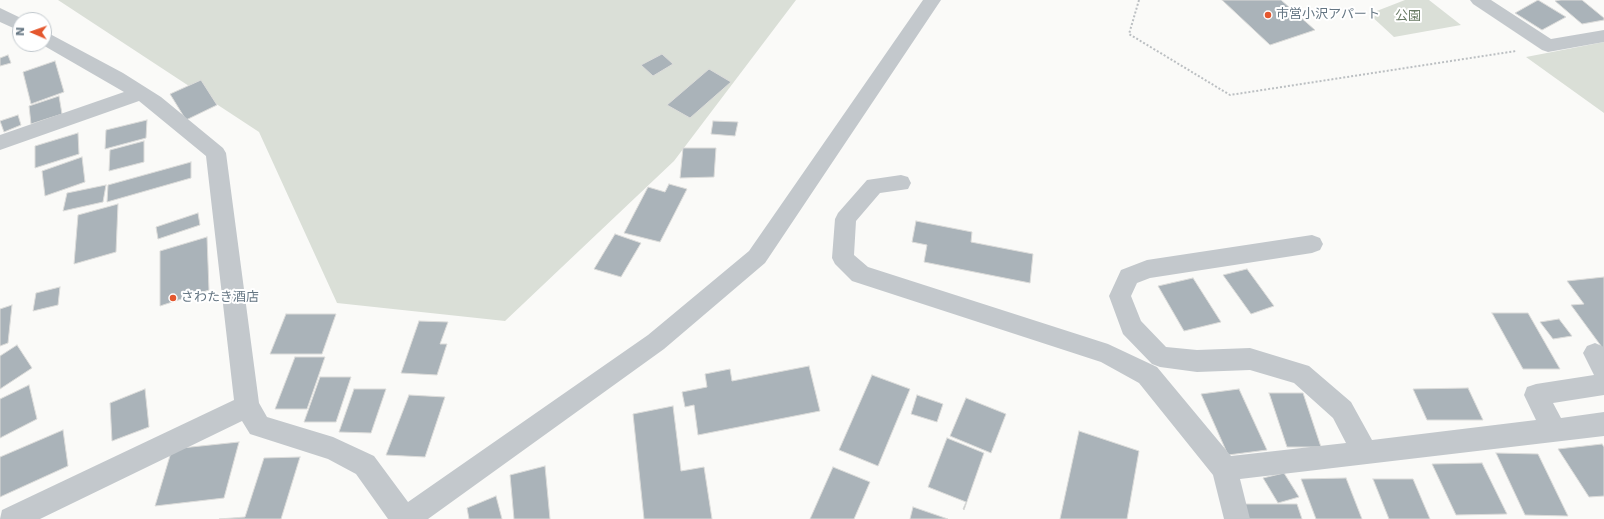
<!DOCTYPE html>
<meta charset="utf-8">
<style>
body{margin:0}
#map{position:relative;width:1604px;height:519px;overflow:hidden;background:#fafaf8;font-family:"DejaVu Sans",sans-serif}
canvas{display:block}
.north{position:absolute;left:12px;top:12px;width:40px;height:40px;box-sizing:border-box;background:#fff;border:1px solid #c1c8cd;border-radius:50%;rotate:272deg;font-size:11px;font-weight:700;line-height:16px;text-align:center;color:#657683}
.north::after{content:'';display:block;margin:auto;width:14px;height:18px;background:#e4572e;clip-path:polygon(50% 0,100% 100%,50% 72%,0 100%)}
</style>
<div id="map">
<canvas width="1604" height="519"></canvas>
<div class="north">N</div>
</div>
<script>
const context = document.querySelector('canvas').getContext('2d');
context.lineJoin = 'round';
function paint(path, color) { context.fillStyle = color; context.fill(path, 'evenodd'); }
const poly = rows => new Path2D(rows.map(r => 'M' + r).join(''));
function strokePath(path, color, width, dash) { context.strokeStyle = color; context.lineWidth = width; context.lineCap = dash ? 'butt' : 'round'; context.setLineDash(dash || []); context.stroke(path); }
function drawText(font, color, halo, rows, align = 'center') {
  context.font = font + ' "DejaVu Sans","Noto Sans JP",sans-serif'; context.lineWidth = 4; context.setLineDash([]); context.textBaseline = 'middle'; context.strokeStyle = halo; context.fillStyle = color; for (const [text, x, y, turn = 0] of rows) {
    context.save(); context.translate(x, y); context.rotate((+turn || 0) * Math.PI / 180); context.textAlign = isNaN(turn) ? turn : align; if (halo) context.strokeText(text, 0, 0); context.fillText(text, 0, 0); context.restore();
  }
}
const green = poly([
 [58,0,796,0,674,161,505,321,337,303,259,132],
 [1405,0,1429,0,1461,25,1394,37,1369,14],
 [1604,42,1604,113,1526,57]
]);
const building = poly([
 [1222,0,1281,0,1315,30,1270,45,1222,0],
 [1538,0,1566,17,1542,30,1515,13,1538,0],
 [1560,0,1582,0,1604,18,1604,20,1582,24,1555,1,1560,0],
 [662,54,673,64,653,76,641,65,662,54],
 [8,55,11,63,0,66,0,58,8,55],
 [55,61,64,92,31,104,23,72,55,61],
 [709,69,731,82,690,118,667,105,709,69],
 [201,80,217,105,186,120,170,94,201,80],
 [59,96,62,114,31,124,29,106,59,96],
 [18,115,21,125,4,132,0,121,18,115],
 [147,120,146,138,105,149,106,130,147,120],
 [713,121,738,122,735,136,711,134,713,121],
 [78,133,79,154,35,168,35,146,78,133],
 [144,141,144,162,109,171,110,150,144,141],
 [683,148,716,148,714,177,680,178,683,148],
 [82,157,85,182,45,196,42,171,82,157],
 [191,162,191,178,107,202,108,185,191,162],
 [669,184,687,189,660,242,624,233,648,187,665,192,669,184],
 [106,185,103,202,63,211,67,193,106,185],
 [118,204,116,252,74,264,78,215,118,204],
 [198,213,200,225,158,239,156,227,198,213],
 [916,221,972,232,971,242,1033,254,1030,283,924,262,927,245,912,242,916,221],
 [615,234,641,243,621,277,594,269,615,234],
 [207,237,209,290,160,306,160,251,207,237],
 [1247,269,1274,306,1251,314,1223,275,1247,269],
 [1604,277,1604,350,1571,305,1584,304,1567,281,1604,277],
 [1193,278,1221,322,1184,331,1158,286,1193,278],
 [60,287,58,305,33,311,36,293,60,287],
 [12,305,8,343,0,346,0,309,12,305],
 [1492,313,1528,313,1560,369,1523,369,1492,313],
 [286,314,336,314,322,354,270,354,286,314],
 [1559,319,1572,336,1553,339,1540,322,1559,319],
 [419,321,448,322,440,344,447,344,437,375,401,373,419,321],
 [17,345,32,368,0,389,0,356,17,345],
 [295,357,325,357,307,409,275,409,295,357],
 [809,366,820,411,698,435,694,405,685,407,682,392,707,387,705,374,730,369,732,381,809,366],
 [872,375,910,389,878,466,839,450,872,375],
 [320,377,351,377,336,422,304,422,320,377],
 [29,385,37,419,0,438,0,399,29,385],
 [1468,388,1483,420,1427,420,1413,389,1468,388],
 [145,389,149,427,112,441,110,403,145,389],
 [354,389,386,389,371,433,339,432,354,389],
 [1239,389,1267,450,1228,455,1201,394,1239,389],
 [1269,393,1303,393,1321,447,1287,447,1269,393],
 [409,395,445,397,425,457,386,455,409,395],
 [917,395,943,404,937,422,911,414,917,395],
 [966,398,1006,414,991,453,950,436,966,398],
 [673,406,681,471,704,467,712,519,644,519,633,414,673,406],
 [63,430,68,466,0,497,0,457,63,430],
 [1079,431,1139,451,1127,519,1060,519,1079,431],
 [947,438,984,453,964,510,963,509,966,502,928,487,947,438],
 [239,442,224,498,155,506,172,449,239,442],
 [1602,444,1604,447,1604,496,1589,497,1558,449,1602,444],
 [1496,453,1538,454,1568,516,1525,515,1496,453],
 [300,457,281,519,219,519,245,517,264,458,300,457],
 [1482,463,1507,514,1456,515,1432,464,1482,463],
 [545,466,550,519,514,519,510,475,545,466],
 [833,467,870,482,854,519,810,519,833,467],
 [1284,473,1299,497,1278,503,1263,478,1284,473],
 [1346,478,1362,519,1316,519,1301,479,1346,478],
 [1373,479,1413,479,1430,519,1389,519,1373,479],
 [496,496,502,519,469,519,467,508,496,496],
 [1244,504,1297,504,1302,519,1249,519,1244,504],
 [913,507,948,519,910,519,913,507]
]);
const path = poly([
 [1139,0,1129,34,1230,95,1516,51]
]);
const minor = poly([
 [923,0,941,0,765,263,664,349,428,519,388,519,356,474,328,459,250,434,242,421,40,519,0,519,2,510,234,400,206,156,139,101,0,150,0,135,124,92,41,44,44,44,44,32,50,34,123,73,161,97,223,148,226,153,259,403,267,417,333,437,374,456,408,502,648,335,749,251,923,0],
 [1470,0,1491,0,1551,39,1604,30,1604,42,1548,52,1542,50,1473,4,1470,0],
 [0,8,25,20,20,20,20,31,0,22,0,8],
 [901,175,908,177,911,183,908,189,880,193,856,221,854,255,868,267,1108,344,1157,367,1231,456,1346,443,1333,418,1294,383,1250,370,1197,372,1160,367,1152,364,1123,334,1109,296,1121,270,1147,260,1312,235,1320,238,1323,244,1320,250,1312,253,1150,278,1137,283,1131,296,1141,321,1166,347,1197,350,1250,348,1309,366,1351,402,1372,440,1536,420,1524,395,1527,387,1536,384,1594,375,1583,353,1587,346,1595,343,1604,347,1604,395,1553,403,1561,418,1604,412,1604,436,1240,479,1250,519,1224,519,1213,475,1139,383,1101,362,852,281,835,264,832,258,835,219,838,213,867,180,901,175]
]);
const markers = [
 [1268,15,4,"#e4572e"],
 [173,298,4,"#e4572e"]
];
const poiNames = [
 ["市営小沢アパート",1276,15],
 ["さわたき酒店",181,298]
];
const parkNames = [
 ["公園",1408,17]
];
paint(green, '#dadfd7');
paint(building, '#aab3b9');
strokePath(building, '#dcdcda', 1);
strokePath(path, '#bbbfc2', 2, [2, 2]);
paint(minor, '#c3c8cc');
for (const [x, y, r, color] of markers) { const dot = new Path2D(); dot.arc(x, y, r, 0, 2 * Math.PI); context.fillStyle = color; context.fill(dot); strokePath(dot, '#fff', 1.5); }
drawText('13px', '#657683', '#fff', poiNames, 'left');
drawText('13px', '#687a64', '#fff', parkNames);
</script>
